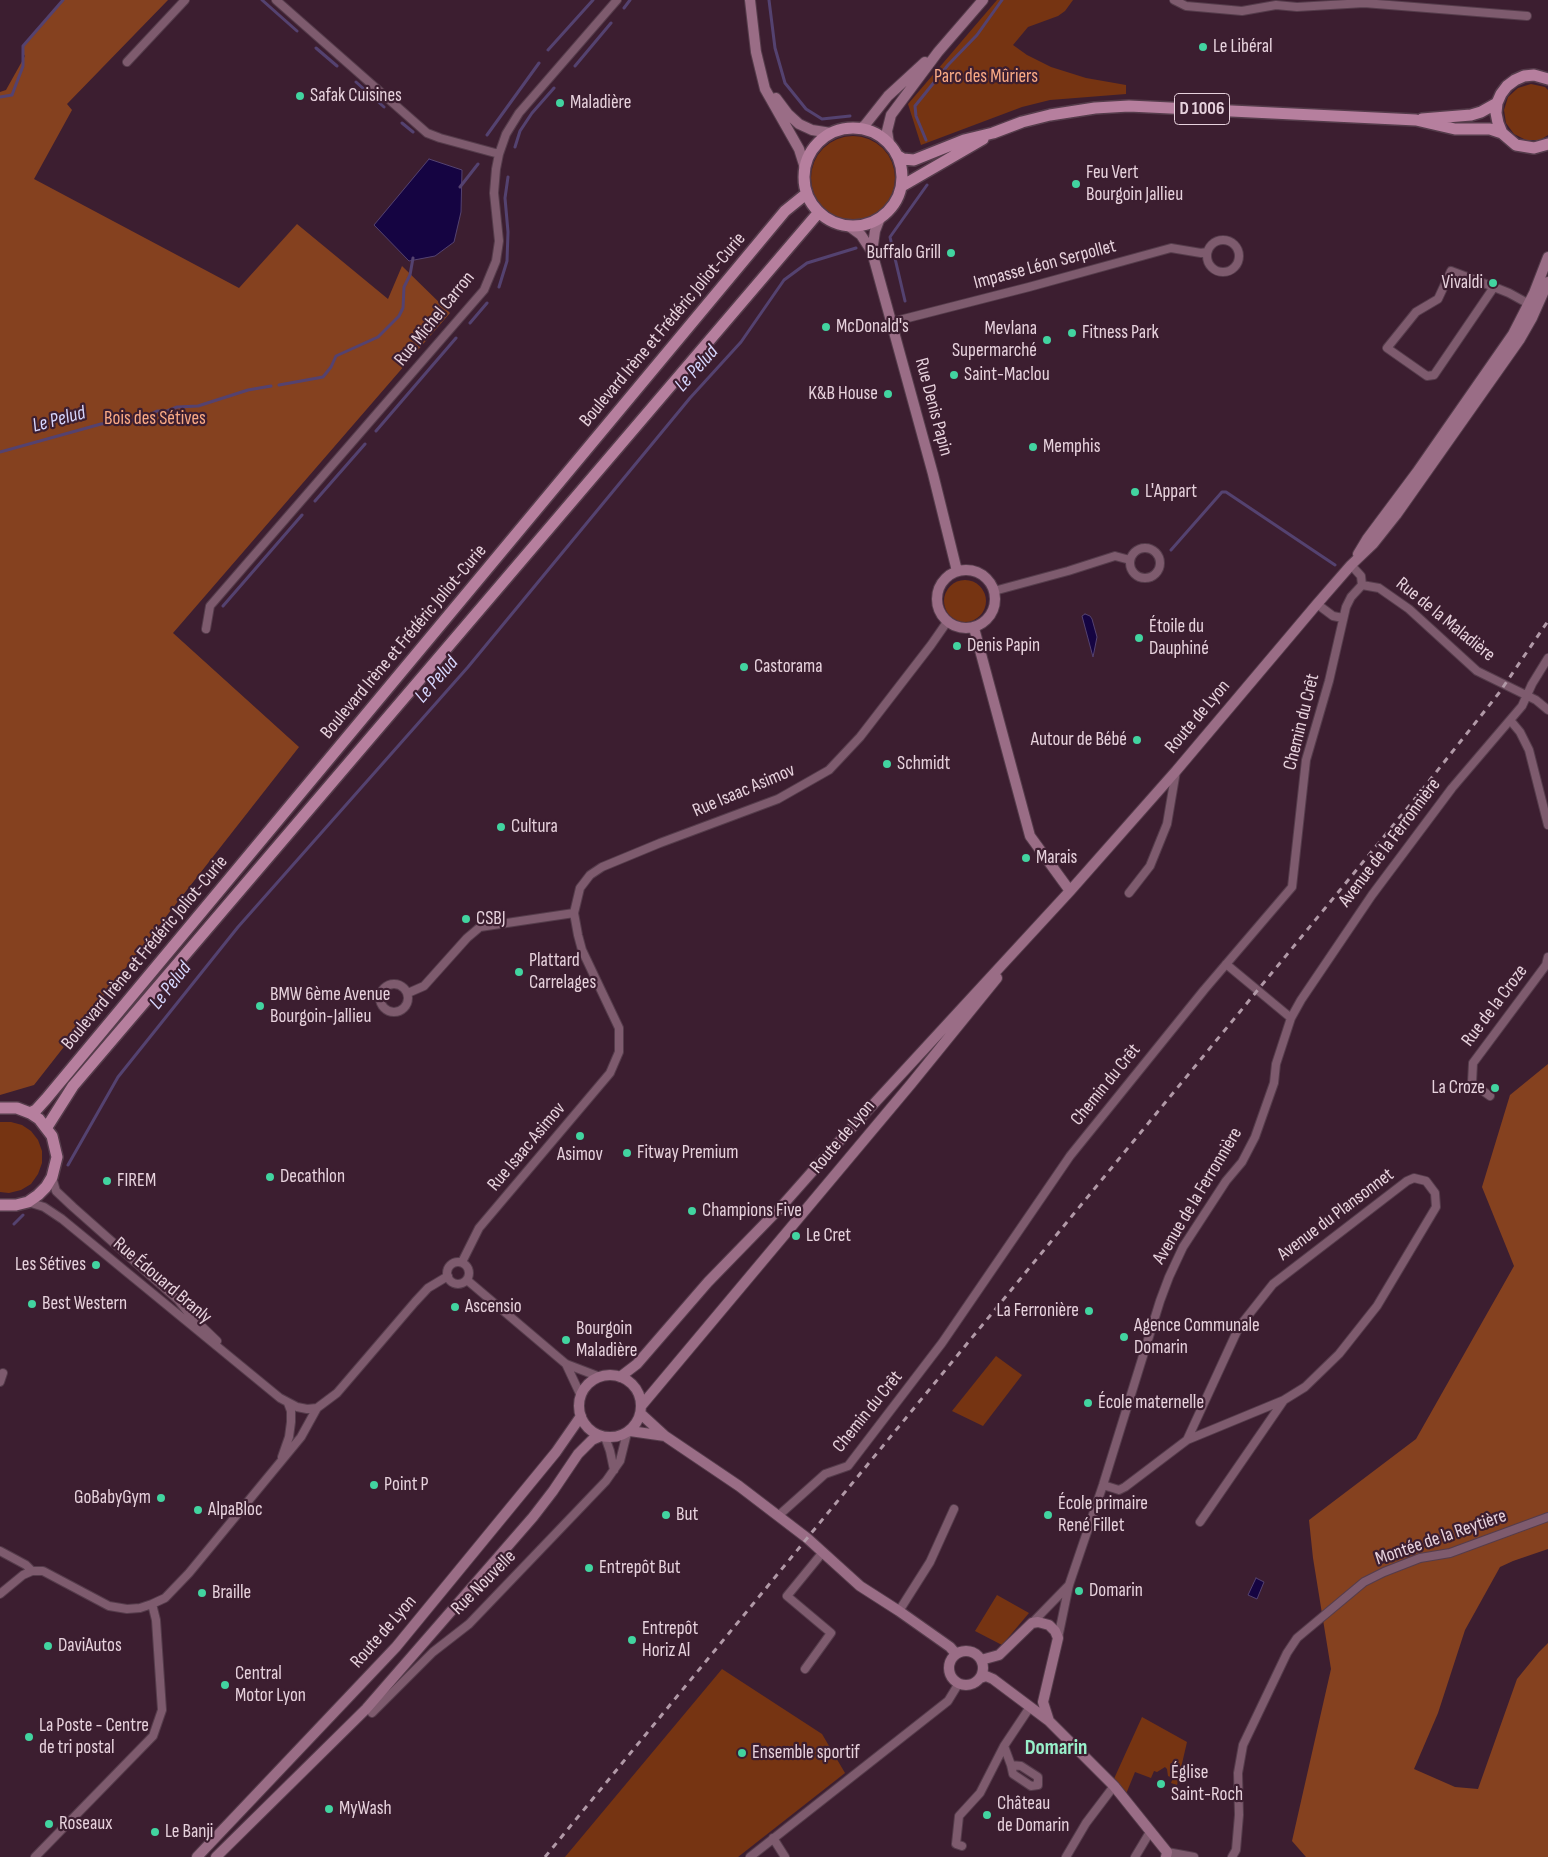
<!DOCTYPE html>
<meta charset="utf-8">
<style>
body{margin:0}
canvas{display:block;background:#3c1e30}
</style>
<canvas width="1548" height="1857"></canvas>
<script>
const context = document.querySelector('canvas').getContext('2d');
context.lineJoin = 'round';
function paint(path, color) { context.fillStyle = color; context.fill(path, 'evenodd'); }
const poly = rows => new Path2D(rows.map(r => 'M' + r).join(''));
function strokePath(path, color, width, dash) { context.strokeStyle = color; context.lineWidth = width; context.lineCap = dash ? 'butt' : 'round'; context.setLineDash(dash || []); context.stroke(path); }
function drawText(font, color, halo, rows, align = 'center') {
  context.font = font + ' "Sofia Sans Condensed",sans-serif'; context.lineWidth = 4.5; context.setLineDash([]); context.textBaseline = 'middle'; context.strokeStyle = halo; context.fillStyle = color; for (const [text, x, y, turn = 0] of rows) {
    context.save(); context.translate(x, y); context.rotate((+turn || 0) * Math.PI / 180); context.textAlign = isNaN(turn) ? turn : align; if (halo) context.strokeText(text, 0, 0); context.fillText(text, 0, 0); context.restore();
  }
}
const green = poly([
 [997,0,1073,0,1065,11,1058,16,1028,27,1013,45,1027,55,1051,67,1086,78,1126,85,1126,94,1050,100,1022,107,921,145,908,104],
 [1531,84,1545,87,1548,90,1548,135,1540,140,1526,140,1514,134,1506,123,1504,110,1508,97,1518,88],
 '811 178a42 42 0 1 1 84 0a42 42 0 1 1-84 0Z',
 '944 601a21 21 0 1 1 42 0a21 21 0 1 1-42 0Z',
 [0,1122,11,1122,22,1125,31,1131,38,1140,42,1151,42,1163,38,1174,31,1184,21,1190,9,1193,0,1192],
 [996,1356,1022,1375,983,1426,952,1411],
 [997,1595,1029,1613,1002,1645,975,1631],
 [722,1669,822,1734,845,1773,738,1857,565,1857],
 [1142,1717,1187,1742,1177,1785,1171,1783,1173,1778,1168,1776,1167,1769,1165,1767,1157,1772,1154,1771,1151,1778,1135,1772,1126,1794,1113,1781]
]);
const forest = poly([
 [64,0,168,0,67,104,72,110,34,179,239,288,297,224,388,299,402,266,450,313,173,633,299,747,34,1085,0,1095,0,92,6,90,25,56,23,53,24,46],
 [1548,1064,1548,1549,1513,1561,1500,1567,1465,1630,1438,1713,1414,1769,1455,1787,1478,1789,1517,1679,1539,1652,1548,1643,1548,1857,1306,1857,1292,1841,1331,1669,1313,1558,1309,1520,1416,1439,1514,1266,1482,1187,1510,1095]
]);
const water = poly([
 [429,159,462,170,461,212,454,242,435,256,409,261,374,225,429,159],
 [1085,614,1090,616,1092,619,1097,637,1093,657,1082,616,1085,614],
 [1256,1578,1264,1582,1257,1599,1248,1595,1256,1578]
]);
const stream = poly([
 [262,0,297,31],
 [769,0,775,48,785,83,806,109,822,119,850,116],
 [624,8,630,0],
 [316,48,337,66],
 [548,50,593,0],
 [575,66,611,23],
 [356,82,384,107],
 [0,97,12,95,23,66,23,46,63,0],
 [402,123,413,132],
 [487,135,539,63],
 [926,140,916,116,915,106,948,65,977,35,1002,0],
 [515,147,520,131,532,113,554,88],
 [460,187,478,164],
 [499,287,507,261,508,232,505,198,508,177],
 [905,301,890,237,927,185],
 [470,323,487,303],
 [279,385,323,377,331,367,336,356,378,337,399,316,403,308,404,287,410,275,413,258],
 [376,431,456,338],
 [0,452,101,424,141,419,157,411,167,411,177,407,198,406,248,390,271,386],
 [315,501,365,444],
 [1171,550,1222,492,1226,492,1335,565],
 [223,606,302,515],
 [68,1165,118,1077,238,927,468,667,690,398,741,342,784,280,807,263,856,248],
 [14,1224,23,1215]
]);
const street = poly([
 [276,0,427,133,440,138,499,154],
 [1174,0,1186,6,1242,11,1276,5,1297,7,1364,3,1527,16],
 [127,62,185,0],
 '1207 256a16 16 0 1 1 32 0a16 16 0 1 1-32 0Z',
 [1494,287,1434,375,1427,376,1387,348,1416,312,1438,299,1451,271,1494,287,1509,293,1529,304],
 [892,322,1029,287,1171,248,1201,253,1207,252],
 '1130 563a15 15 0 1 1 30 0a15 15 0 1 1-30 0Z',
 [1351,565,1361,576,1362,585],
 [1362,585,1379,588,1409,609,1477,671,1536,700,1548,710],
 [994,591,1068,571,1115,556,1130,560],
 [1317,604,1333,616,1343,618],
 [206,629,210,606,484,290,496,261,499,241,494,193,496,169,499,154,506,134,519,113,617,0],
 [1510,720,1520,732,1529,750,1548,825],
 [1129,893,1150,866,1167,824,1176,771],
 [1226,964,1291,1018],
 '380 998a14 14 0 1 1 28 0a14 14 0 1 1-28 0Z',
 [408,993,424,986,467,938,480,927,574,913],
 [1490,1096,1472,1083,1473,1063,1546,965,1548,957],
 [52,1177,56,1191,73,1207,178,1300,190,1315,217,1341],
 [28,1202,44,1207,62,1219,280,1398,297,1407,307,1409,317,1408,337,1393,415,1302,428,1288,448,1276],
 '447 1273a11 11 0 1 1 22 0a11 11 0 1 1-22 0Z',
 [462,1262,479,1228,610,1073,619,1052,619,1028,582,950,578,935,574,913,580,888,590,875,602,867,660,843,778,799,829,770,860,737,931,645,947,622],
 [467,1280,566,1364,600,1377],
 [566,1364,581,1396],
 [0,1382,3,1373],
 [605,1437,610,1451,614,1470],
 [282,1457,289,1437,291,1422,291,1411,288,1403],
 [1103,1485,1119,1490,1125,1487,1187,1440,1284,1400,1305,1387,1339,1354,1377,1306,1436,1207,1435,1193,1426,1181,1414,1178,1407,1181,1273,1284,1239,1327,1187,1440],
 [778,1516,825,1474,848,1466,942,1343,1070,1156,1204,990,1292,887,1306,760,1329,681,1346,607,1351,597,1362,585],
 [1200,1522,1284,1400],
 [0,1551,26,1565,32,1571],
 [0,1594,23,1575,32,1571,43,1571,109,1606,127,1609,140,1608,152,1604,165,1598,189,1573,301,1437,317,1408],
 [899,1611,930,1562,954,1509],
 [1032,1623,1069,1585],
 [1058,1638,1069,1585,1103,1485,1160,1301,1169,1277,1183,1247,1226,1181,1242,1162,1255,1137,1274,1083,1276,1064,1291,1018,1301,1000,1372,895,1452,788,1522,706,1532,684,1548,658],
 [805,1669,831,1633,787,1596,823,1552],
 [372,1713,433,1652,469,1624,606,1481,620,1461,627,1433],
 [1011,1765,1013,1774,1031,1786,1038,1785,1038,1777,1021,1766,1011,1765,1004,1746,1030,1707],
 [773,1838,785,1857],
 [962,1846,956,1844,959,1816,980,1793,1004,1746],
 [1167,1852,1194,1857],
 [35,1857,153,1736,162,1710,156,1620,152,1604],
 [750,1857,948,1701,959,1683],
 [1066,1857,1086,1823,1114,1786],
 [1135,1857,1150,1832],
 [1232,1857,1236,1850,1239,1815,1238,1773,1243,1745,1287,1653,1297,1638,1364,1582,1384,1572,1420,1558,1450,1553,1548,1517]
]);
const secondary = poly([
 [750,0,756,52,765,89,799,149,805,168],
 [776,98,788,114,799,124,812,130,831,133],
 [861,128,865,125,888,96,925,62],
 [889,143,887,131,891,115,938,52,983,0],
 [850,227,861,235,872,252,933,474,957,571],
 [872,252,875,231,880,218],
 [1358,554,1367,539,1417,472,1513,334,1534,293,1548,257],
 '937 599a29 29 0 1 1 58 0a29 29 0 1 1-58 0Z',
 [974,628,1030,836,1070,891],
 '579 1406a31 31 0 1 1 62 0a31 31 0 1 1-62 0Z',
 [620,1377,637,1364,708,1282,780,1208,834,1147,1070,891,1176,771,1317,604,1351,565,1373,544,1396,515,1520,339,1532,318,1548,282],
 [642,1405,911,1084,997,978],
 [641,1414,665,1436,739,1486,807,1538,860,1586,899,1611,950,1647,956,1654],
 [630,1431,665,1436],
 '949 1668a17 17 0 1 1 34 0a17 17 0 1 1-34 0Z',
 [981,1660,999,1655,1032,1623,1038,1622,1049,1625,1055,1631,1058,1638,1043,1702,1049,1721],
 [980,1678,986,1676,993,1679,1049,1721,1114,1786,1167,1852,1166,1857],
 [197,1857,396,1647,556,1452,581,1416],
 [216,1857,366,1709,533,1517,553,1491,578,1454,592,1440,601,1436]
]);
const primary = poly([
 [1548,79,1534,75,1524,76,1515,80,1507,86,1501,94,1497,103,1496,113,1498,123,1502,133,1516,145,1534,148,1548,144],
 [1422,119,1471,115,1481,112,1497,103],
 '804 177a49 49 0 1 1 98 0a49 49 0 1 1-98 0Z',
 [898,156,903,159,914,160,964,140,993,133,1022,122,1050,115,1095,108,1129,106,1416,120,1455,129,1490,129,1502,133],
 [902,186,983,139],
 [0,1108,17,1108,30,1113,39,1119,52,1136,57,1157,52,1177,46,1187,38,1195,28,1202,16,1205,0,1205],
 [30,1113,36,1110,46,1099,785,211,806,194],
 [47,1127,73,1086,819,212]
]);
const rail = poly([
 [545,1857,1414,800,1499,693,1548,621]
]);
const markers = [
 [1203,47,5,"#42d4a0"],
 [300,96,5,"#42d4a0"],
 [560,103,5,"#42d4a0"],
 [1076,184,5,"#42d4a0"],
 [951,253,5,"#42d4a0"],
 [1493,283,5,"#42d4a0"],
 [826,327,5,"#42d4a0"],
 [1072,333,5,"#42d4a0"],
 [1047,340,5,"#42d4a0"],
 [954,375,5,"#42d4a0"],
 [888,394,5,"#42d4a0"],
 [1033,447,5,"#42d4a0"],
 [1135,492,5,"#42d4a0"],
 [1139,638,5,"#42d4a0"],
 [957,646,5,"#42d4a0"],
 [744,667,5,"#42d4a0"],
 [1137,740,5,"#42d4a0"],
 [887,764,5,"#42d4a0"],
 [501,827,5,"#42d4a0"],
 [1026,858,5,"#42d4a0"],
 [466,919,5,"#42d4a0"],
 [519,972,5,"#42d4a0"],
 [260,1006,5,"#42d4a0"],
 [1495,1088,5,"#42d4a0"],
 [580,1136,5,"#42d4a0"],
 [627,1153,5,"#42d4a0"],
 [270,1177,5,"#42d4a0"],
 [107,1181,5,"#42d4a0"],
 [692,1211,5,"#42d4a0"],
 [796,1236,5,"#42d4a0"],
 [96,1265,5,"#42d4a0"],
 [32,1304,5,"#42d4a0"],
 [455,1307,5,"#42d4a0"],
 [1089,1311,5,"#42d4a0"],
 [1124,1337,5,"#42d4a0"],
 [566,1340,5,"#42d4a0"],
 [1088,1403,5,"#42d4a0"],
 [374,1485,5,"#42d4a0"],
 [161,1498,5,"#42d4a0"],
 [198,1510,5,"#42d4a0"],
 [666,1515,5,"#42d4a0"],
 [1048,1515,5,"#42d4a0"],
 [589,1568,5,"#42d4a0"],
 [1079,1591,5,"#42d4a0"],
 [202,1593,5,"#42d4a0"],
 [632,1640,5,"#42d4a0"],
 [48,1646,5,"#42d4a0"],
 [225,1685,5,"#42d4a0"],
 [29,1737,5,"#42d4a0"],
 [742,1753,5,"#42d4a0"],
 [1161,1784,5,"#42d4a0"],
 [329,1809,5,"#42d4a0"],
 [987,1815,5,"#42d4a0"],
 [49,1824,5,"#42d4a0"],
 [155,1832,5,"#42d4a0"]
];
const shields = [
 [1202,109,55]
];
const shieldNames = [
 ["D 1006",1202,109]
];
const poiNames = [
 ["Le Libéral",1213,47],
 ["Safak Cuisines",310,96],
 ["Maladière",570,103],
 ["Feu Vert",1086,173],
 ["Bourgoin Jallieu",1086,195],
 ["Buffalo Grill",941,253,"right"],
 ["Vivaldi",1483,283,"right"],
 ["McDonald's",836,327],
 ["Mevlana",1037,329,"right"],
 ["Supermarché",1037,351,"right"],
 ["Fitness Park",1082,333],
 ["Saint-Maclou",964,375],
 ["K&B House",878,394,"right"],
 ["Memphis",1043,447],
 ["L'Appart",1145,492],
 ["Étoile du",1149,627],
 ["Dauphiné",1149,649],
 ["Denis Papin",967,646],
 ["Castorama",754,667],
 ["Autour de Bébé",1127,740,"right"],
 ["Schmidt",897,764],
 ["Cultura",511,827],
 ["Marais",1036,858],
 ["CSBJ",476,919],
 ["Plattard",529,961],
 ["Carrelages",529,983],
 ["BMW 6ème Avenue",270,995],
 ["Bourgoin-Jallieu",270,1017],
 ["La Croze",1485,1088,"right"],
 ["Fitway Premium",637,1153],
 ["Asimov",580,1155,"center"],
 ["Decathlon",280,1177],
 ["FIREM",117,1181],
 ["Champions Five",702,1211],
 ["Le Cret",806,1236],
 ["Les Sétives",86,1265,"right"],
 ["Best Western",42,1304],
 ["Ascensio",465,1307],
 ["La Ferronière",1079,1311,"right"],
 ["Agence Communale",1134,1326],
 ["Domarin",1134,1348],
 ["Bourgoin",576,1329],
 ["Maladière",576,1351],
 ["École maternelle",1098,1403],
 ["Point P",384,1485],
 ["GoBabyGym",151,1498,"right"],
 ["École primaire",1058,1504],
 ["René Fillet",1058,1526],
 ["AlpaBloc",208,1510],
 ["But",676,1515],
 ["Entrepôt But",599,1568],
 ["Domarin",1089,1591],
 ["Braille",212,1593],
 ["Entrepôt",642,1629],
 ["Horiz Al",642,1651],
 ["DaviAutos",58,1646],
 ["Central",235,1674],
 ["Motor Lyon",235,1696],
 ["La Poste - Centre",39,1726],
 ["de tri postal",39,1748],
 ["Ensemble sportif",752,1753],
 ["Église",1171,1773],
 ["Saint-Roch",1171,1795],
 ["Château",997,1804],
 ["de Domarin",997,1826],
 ["MyWash",339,1809],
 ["Roseaux",59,1824],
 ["Le Banji",165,1832]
];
const parkNames = [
 ["Parc des Mûriers",986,77],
 ["Bois des Sétives",155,419]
];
const streetNames = [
 ["Impasse Léon Serpollet",1045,265,-15],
 ["Rue Michel Carron",435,319,-51],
 ["Boulevard Irène et Frédéric Joliot-Curie",663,330,-50],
 ["Rue Denis Papin",933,407,75],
 ["Rue de la Maladière",1445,620,39],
 ["Boulevard Irène et Frédéric Joliot-Curie",404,642,-50],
 ["Route de Lyon",1198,717,-50],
 ["Chemin du Crêt",1302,722,-76],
 ["Rue Isaac Asimov",744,791,-23],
 ["Avenue de la Ferronnière",1390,843,-53],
 ["Boulevard Irène et Frédéric Joliot-Curie",145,953,-50],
 ["Rue de la Croze",1495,1006,-53],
 ["Chemin du Crêt",1106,1085,-51],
 ["Route de Lyon",843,1137,-50],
 ["Rue Isaac Asimov",527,1147,-50],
 ["Avenue de la Ferronnière",1198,1196,-59],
 ["Avenue du Plansonnet",1336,1215,-37],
 ["Rue Édouard Branly",162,1281,40],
 ["Chemin du Crêt",868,1412,-51],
 ["Montée de la Reytière",1441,1538,-19],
 ["Rue Nouvelle",484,1583,-45],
 ["Route de Lyon",384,1632,-49]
];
const waterNames = [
 ["Le Pelud",697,369,-48],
 ["Le Pelud",59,420,-15],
 ["Le Pelud",437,680,-49],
 ["Le Pelud",171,986,-52]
];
const quarterNames = [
 ["Domarin",1056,1749]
];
paint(green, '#763412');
paint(forest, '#85411f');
paint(water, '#150442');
strokePath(water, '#544270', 1);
strokePath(stream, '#544270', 3);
strokePath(street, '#553c4b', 10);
strokePath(secondary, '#553c4b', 12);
strokePath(primary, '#553c4b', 14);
strokePath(street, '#7e5b6e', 8);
strokePath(secondary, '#9a6d86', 10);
strokePath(primary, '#b67f9e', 11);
strokePath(rail, '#b199a7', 3, [6, 6]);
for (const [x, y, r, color] of markers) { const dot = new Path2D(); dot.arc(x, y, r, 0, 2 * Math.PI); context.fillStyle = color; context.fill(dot); strokePath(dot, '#3c1e30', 2); }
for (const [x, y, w] of shields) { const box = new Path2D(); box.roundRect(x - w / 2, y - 15.5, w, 31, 4); context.fillStyle = '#3c1e30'; context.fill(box); strokePath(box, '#e7d2dd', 1); }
drawText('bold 18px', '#e7d2dd', null, shieldNames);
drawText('19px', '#e7d2dd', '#3c1e30', poiNames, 'left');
drawText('19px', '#faaa85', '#3c1e30', parkNames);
drawText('19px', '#e7d2dd', '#3c1e30', streetNames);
drawText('italic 20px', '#d6d6fd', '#3c1e30', waterNames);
drawText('bold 21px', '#98f0ca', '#3c1e30', quarterNames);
</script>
